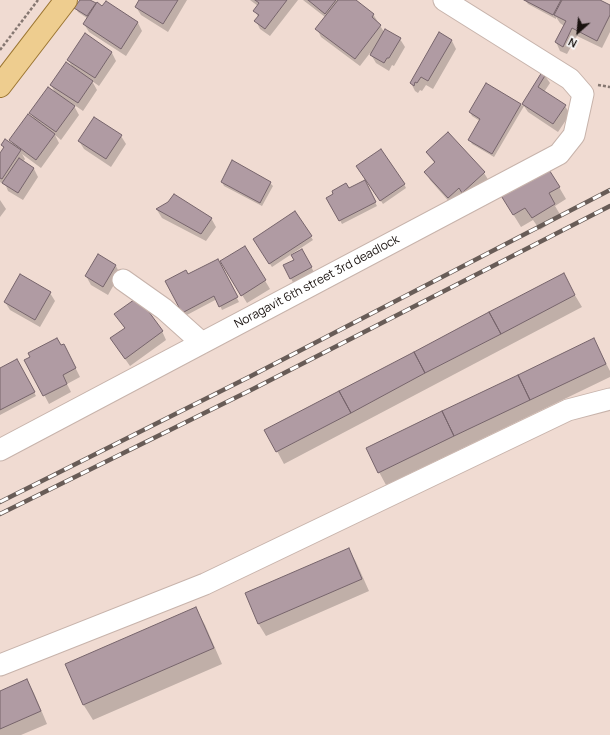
<!DOCTYPE html>
<style>
body{margin:0}
#map{position:relative;width:610px;height:735px;overflow:hidden;background:#f0dbd2;font-family:Manrope,sans-serif}
canvas{display:block}
.north{position:absolute;left:558px;top:12px;width:40px;height:40px;-webkit-text-stroke:3px #fff;paint-order:stroke;rotate:207deg;font-size:11px;font-weight:700;line-height:16px;text-align:center;color:#1a1310}
.north::after{content:'';display:block;margin:auto;width:14px;height:18px;background:#1a1310;clip-path:polygon(50% 0,100% 100%,50% 72%,0 100%)}
</style>
<div id="map">
<canvas width="610" height="735"></canvas>
<div class="north">N</div>
</div>
<script>
const context = document.querySelector('canvas').getContext('2d');
context.lineJoin = 'round';
function paint(path, color) { context.fillStyle = color; context.fill(path, 'evenodd'); }
const poly = rows => new Path2D(rows.map(r => 'M' + r).join(''));
function strokePath(path, color, width, dash) { context.strokeStyle = color; context.lineWidth = width; context.lineCap = dash ? 'butt' : 'round'; context.setLineDash(dash || []); context.stroke(path); }
function drawText(font, color, halo, rows, align = 'center') {
  context.font = font + ' Manrope,sans-serif'; context.lineWidth = 3.5; context.setLineDash([]); context.textBaseline = 'middle'; context.strokeStyle = halo; context.fillStyle = color; for (const [text, x, y, turn = 0] of rows) {
    context.save(); context.translate(x, y); context.rotate((+turn || 0) * Math.PI / 180); context.textAlign = isNaN(turn) ? turn : align; if (halo) context.strokeText(text, 0, 0); context.fillText(text, 0, 0); context.restore();
  }
}
const shadow = poly([
 [81,0,89,0,96,6,102,7,106,2,138,23,142,31,126,56,89,32,84,24,87,18,78,12,76,8],
 [140,0,187,0,168,32,141,15,136,7],
 [250,0,298,0,270,36,260,29,256,21,258,17,255,11,258,6],
 [303,0,355,0,373,14,384,32,400,39,405,47,394,66,392,65,389,71,376,63,370,53,360,66,321,37,317,29,325,17],
 [525,0,598,0,610,6,610,32,602,48,577,36,567,54,560,51,556,42,564,26,560,23,556,17,556,19,528,4],
 [85,35,112,53,116,61,99,86,92,81,97,90,83,111,73,104,79,115,61,140,55,135,59,143,41,168,22,154,25,159,23,162,34,169,38,177,23,200,8,191,6,186,0,182,0,155,4,149,2,145,14,147,11,141,35,120,30,113,56,94,51,85,73,68,68,60],
 [452,41,456,49,433,89,426,85,422,91,420,90,418,93,415,91,411,83],
 [543,73,550,83,544,92,565,106,570,114,558,132,528,112,524,106,494,157,472,144,470,140,480,121,472,116,470,112,521,104,522,106],
 [95,118,121,136,126,144,111,167,84,149,79,141],
 [427,153,484,173,489,181,453,206,430,180,426,172,435,164],
 [360,170,404,184,406,188,383,204],
 [364,181,377,206,342,224,328,198],
 [222,182,270,183,273,186,262,206,224,186],
 [559,187,566,199,555,206,561,216,540,230,533,220,521,227,508,206],
 [0,200,6,209,0,217],
 [169,203,211,218,216,227,206,241,162,218,157,210],
 [311,237,313,240,272,267,256,243],
 [245,247,270,289,247,303,226,269],
 [307,259,316,276,295,286,284,266],
 [217,260,239,302,222,310,217,299,185,316,166,281,188,275],
 [116,266,120,274,108,295,91,285,86,276],
 [20,276,50,293,55,301,40,327,10,310,5,302],
 [570,287,582,307,284,464,277,451],
 [116,314,162,331,166,340,130,366,111,339,125,329],
 [594,340,610,371,610,377,386,485,379,472],
 [61,346,68,353,80,377,67,384,71,392,49,404,26,360],
 [17,360,36,396,0,415,0,369],
 [349,549,356,562,369,591,266,636,258,623],
 [196,609,205,625,222,664,93,720,83,704],
 [27,680,34,693,47,724,21,735,0,735,0,692]
]);
const building = poly([
 [80,0,90,0,96,3,87,16,74,8,80,0],
 [139,0,178,0,163,24,135,7,139,0],
 [255,0,287,0,265,29,254,21,259,15,253,11,259,3,255,0],
 [308,0,336,0,325,14,308,0],
 [338,0,356,0,374,14,372,17,381,25,355,59,315,29,338,0],
 [524,0,561,0,553,15,524,0],
 [562,0,600,0,610,5,610,15,597,41,572,28,563,47,555,42,566,21,554,15,562,0],
 [106,1,138,22,121,49,83,24,97,2,102,6,106,1],
 [385,29,401,38,389,58,387,58,384,63,370,55,385,29],
 [439,32,452,40,428,81,421,77,417,83,415,82,414,86,410,83,439,32],
 [85,33,112,52,95,78,67,60,85,33],
 [66,62,93,81,78,103,50,85,66,62],
 [542,72,546,74,538,87,566,105,553,124,522,104,542,72],
 [486,83,521,104,492,154,468,140,480,119,469,112,486,83],
 [48,87,75,106,56,132,29,113,48,87],
 [28,114,55,134,36,160,9,140,28,114],
 [94,117,122,135,106,159,78,141,94,117],
 [448,132,485,172,462,193,459,188,448,198,424,172,435,162,426,152,448,132],
 [5,139,21,150,2,179,0,178,0,153,4,147,1,145,5,139],
 [381,149,405,184,380,201,356,166,381,149],
 [19,158,34,168,18,193,2,183,19,158],
 [232,160,271,182,260,203,221,182,232,160],
 [546,165,560,187,549,193,555,204,532,218,525,208,513,215,500,194,546,165],
 [365,180,376,202,339,221,326,198,333,194,332,191,346,183,349,188,365,180],
 [174,194,212,218,201,234,156,209,168,202,174,194],
 [295,211,312,236,269,264,253,239,295,211],
 [245,246,266,280,241,296,220,261,245,246],
 [302,249,312,267,290,279,283,265,294,260,291,255,302,249],
 [98,254,116,265,103,287,85,276,98,254],
 [218,259,238,297,219,307,214,296,182,313,165,281,186,270,188,274,218,259],
 [564,273,575,295,501,334,489,312,564,273],
 [20,274,51,292,35,320,4,302,20,274],
 [138,297,163,331,125,359,110,338,125,328,114,314,138,297],
 [489,312,501,334,425,373,414,352,489,312],
 [57,338,61,345,64,344,76,368,63,375,67,384,43,396,24,360,30,357,28,353,57,338],
 [594,338,606,364,530,400,518,375,594,338],
 [414,352,425,373,351,413,339,391,414,352],
 [17,359,35,392,0,410,0,368,17,359],
 [518,375,530,400,454,436,442,411,518,375],
 [339,391,351,413,276,452,264,430,339,391],
 [442,411,454,436,378,473,366,448,442,411],
 [349,548,362,579,258,624,245,593,349,548],
 [196,607,214,648,83,705,65,664,196,607],
 [27,679,41,711,0,729,0,691,27,679]
]);
const path = poly([
 [0,50,38,0],
 [598,85,610,87]
]);
const minor = poly([
 [123,280,164,309,202,343],
 [0,450,559,154,574,135,583,94,570,79,444,0],
 [0,665,205,584,568,410,610,399]
]);
const major = poly([
 [0,86,66,0]
]);
const rail = poly([
 [0,502,251,376,610,190],
 [0,514,253,389,610,206]
]);
const streetNames = [
 ["Noragavit 6th street 3rd deadlock",317,282,-28]
];
paint(shadow, '#0003');
paint(building, '#b09ba3');
strokePath(building, '#76646b', 1);
strokePath(minor, '#c7b3ab', 23);
strokePath(major, '#9c7632', 24);
strokePath(path, '#857771', 2.5, [3, 2]);
strokePath(minor, '#fff', 21);
strokePath(major, '#eecd8f', 22);
strokePath(rail, '#685c57', 4.5);
strokePath(rail, '#fff', 3, [9]);
drawText('12px', '#1a1310', '#fff', streetNames);
</script>
